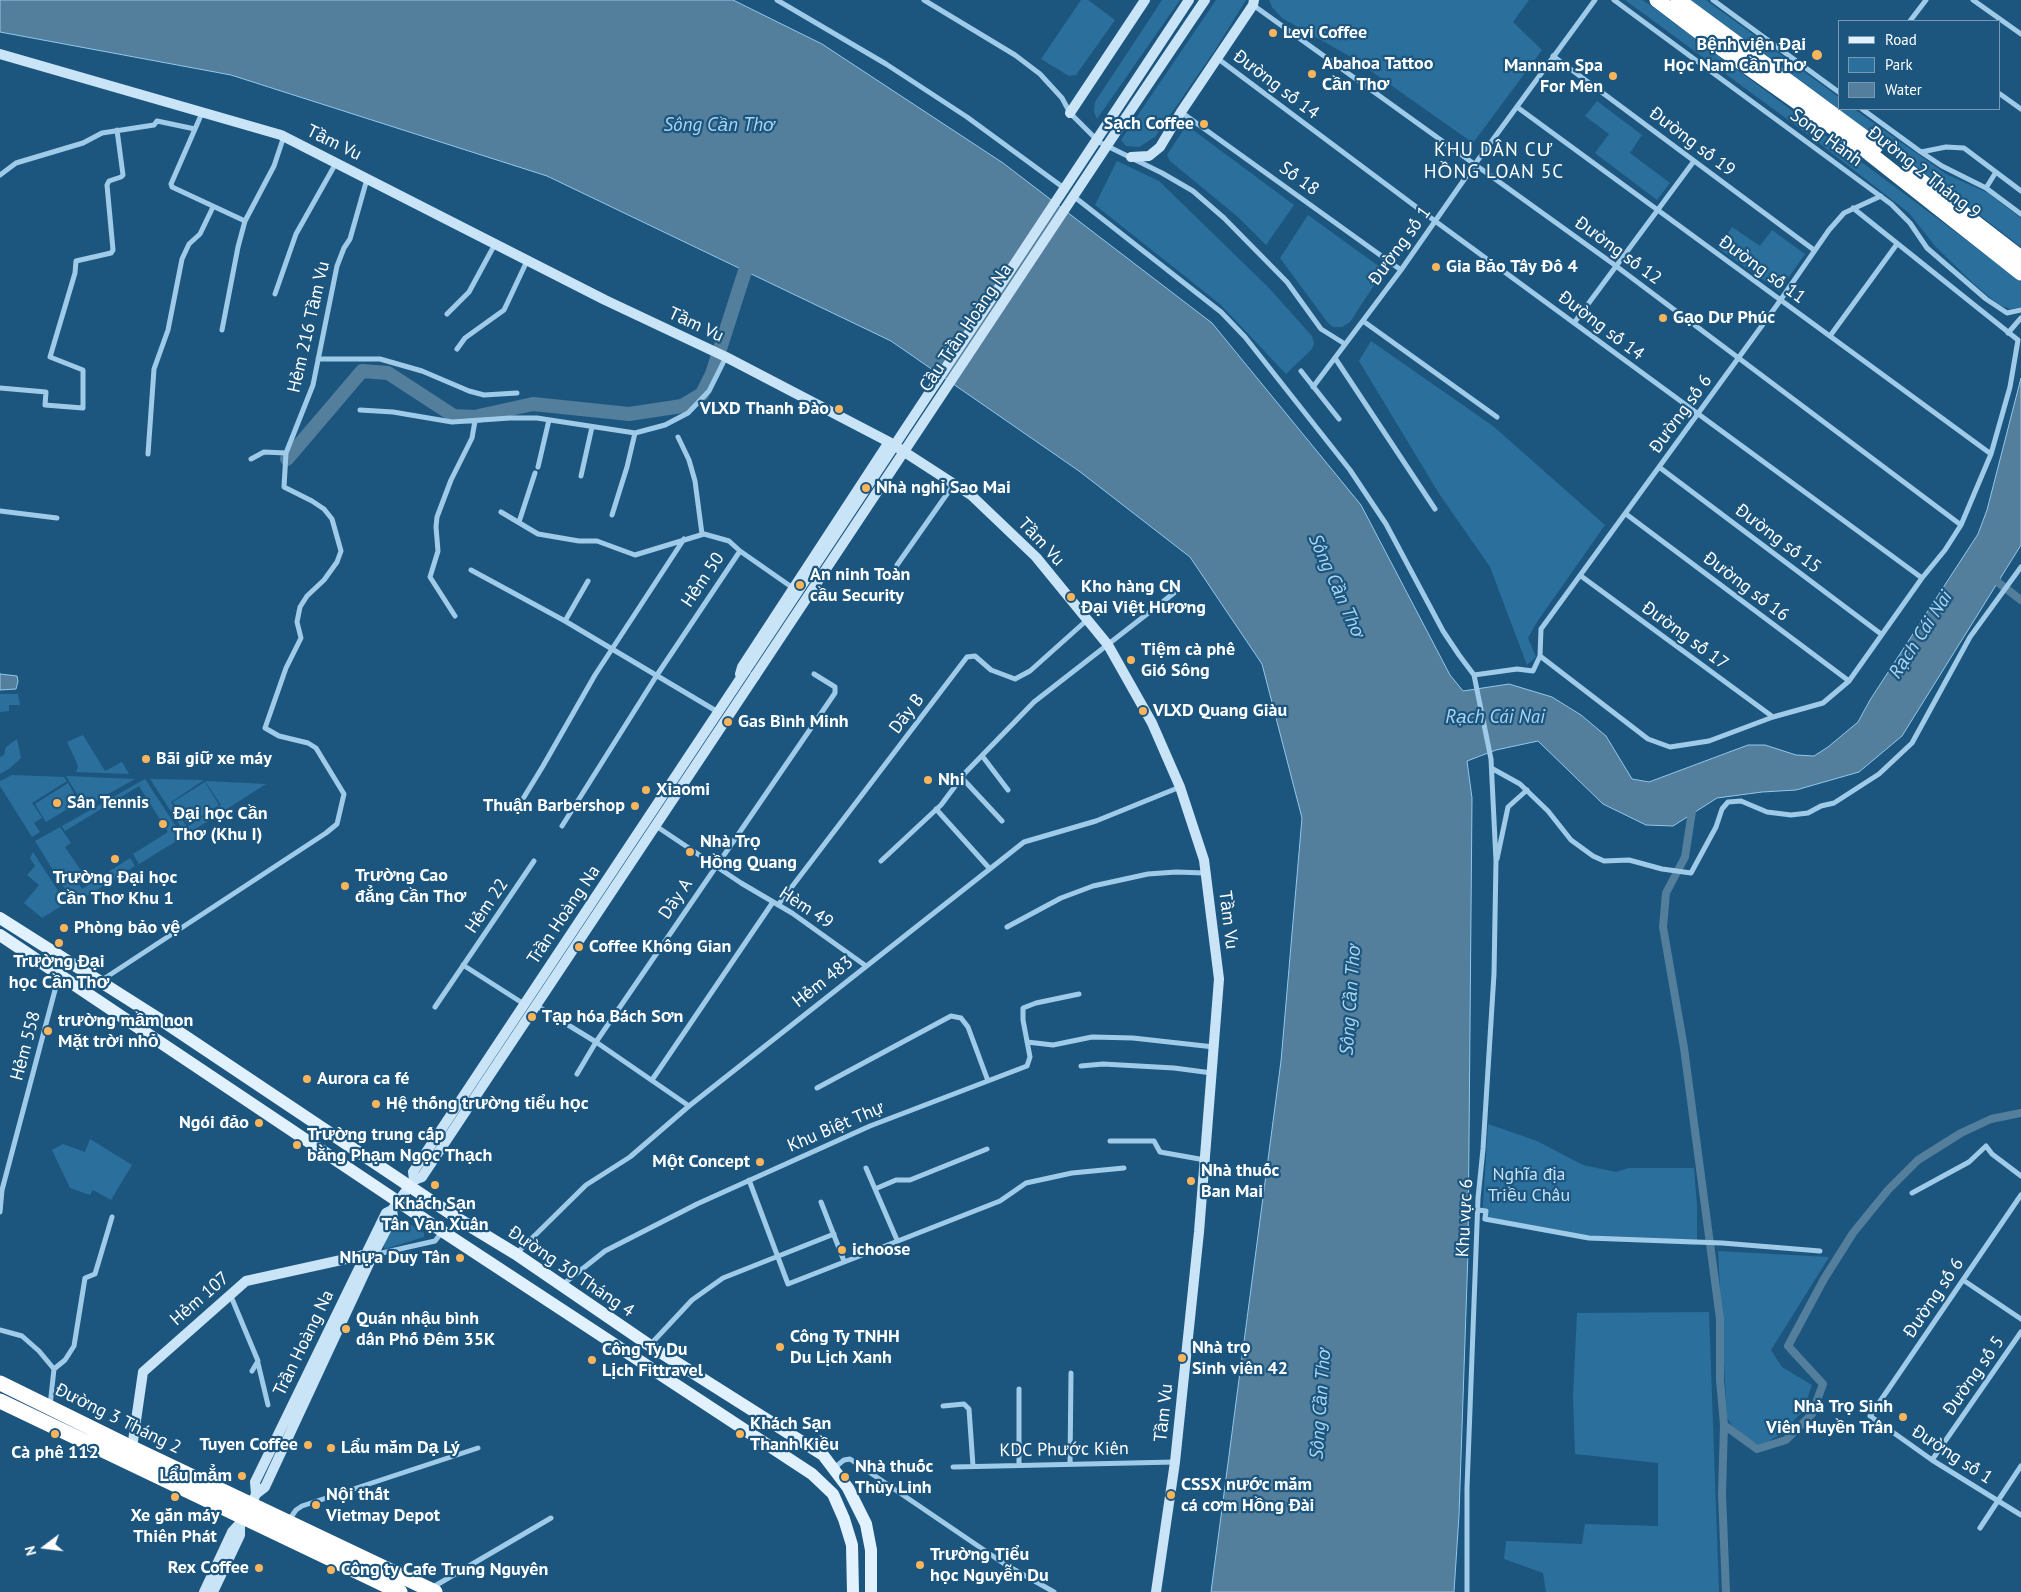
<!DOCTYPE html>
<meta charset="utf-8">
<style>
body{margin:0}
#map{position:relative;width:2021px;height:1592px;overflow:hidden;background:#1c567f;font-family:"PT Sans",sans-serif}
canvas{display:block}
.legend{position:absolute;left:1838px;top:20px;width:162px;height:90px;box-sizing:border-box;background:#1c567f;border:1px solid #779ab2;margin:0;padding:6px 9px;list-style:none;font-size:15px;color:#fff}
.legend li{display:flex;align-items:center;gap:10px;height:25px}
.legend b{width:25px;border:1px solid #779ab2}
.north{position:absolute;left:20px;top:1522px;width:50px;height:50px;-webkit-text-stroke:4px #1c567f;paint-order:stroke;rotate:255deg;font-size:14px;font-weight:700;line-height:20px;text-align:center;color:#fff}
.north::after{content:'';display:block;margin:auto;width:18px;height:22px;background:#fff;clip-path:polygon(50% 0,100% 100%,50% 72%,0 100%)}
</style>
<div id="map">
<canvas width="2021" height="1592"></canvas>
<ul class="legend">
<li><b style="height:6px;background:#e2f1fe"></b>Road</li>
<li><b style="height:14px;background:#2b6f9c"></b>Park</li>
<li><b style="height:14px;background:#537e9c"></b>Water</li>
</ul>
<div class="north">N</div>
</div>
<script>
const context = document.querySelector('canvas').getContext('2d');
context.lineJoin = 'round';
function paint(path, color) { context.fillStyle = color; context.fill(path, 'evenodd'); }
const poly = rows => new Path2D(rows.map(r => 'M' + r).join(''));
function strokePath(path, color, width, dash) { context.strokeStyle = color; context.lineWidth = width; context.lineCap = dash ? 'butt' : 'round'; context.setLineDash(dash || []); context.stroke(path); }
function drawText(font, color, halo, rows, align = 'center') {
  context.font = font + ' "PT Sans",sans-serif'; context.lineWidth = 4.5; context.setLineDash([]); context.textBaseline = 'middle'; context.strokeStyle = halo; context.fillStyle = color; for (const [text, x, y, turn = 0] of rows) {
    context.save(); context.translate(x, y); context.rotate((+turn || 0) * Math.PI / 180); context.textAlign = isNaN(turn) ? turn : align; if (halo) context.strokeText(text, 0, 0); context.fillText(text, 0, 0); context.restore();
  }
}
const green = poly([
 [1081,0,1088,0,1115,20,1076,75,1069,76,1041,59],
 [1162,0,1180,0,1097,119,1094,112,1095,102],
 [1216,0,1246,0,1215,50,1155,137,1139,147,1126,146,1121,140],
 [1269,0,1529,0,1513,22,1542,50,1473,143,1351,57,1282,18,1272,7],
 [1625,0,1642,0,1650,5,1961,236,2021,282,2021,307,2010,309,1999,305,1973,283,1935,246,1909,213,1810,136],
 [1690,0,1706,0,1840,98,1840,109,1854,109,1946,174,1988,193,2021,218,2021,247,1913,164,1858,126],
 [1597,101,1642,135,1630,153,1670,183,1657,200,1595,153,1609,134,1585,116],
 [1186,126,1189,127,1294,205,1266,245,1238,217,1170,161,1167,155],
 [1117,161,1159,181,1269,288,1312,336,1314,343,1312,349,1286,374,1220,304,1095,205],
 [1308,215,1384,270,1350,322,1342,327,1333,327,1328,323,1280,258],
 [1732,227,1760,246,1772,230,1805,254,1779,291,1718,248],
 [1371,341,1493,426,1605,525,1537,622,1528,638,1536,657,1527,665,1490,567,1438,492,1359,361],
 [0,694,18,694,20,705,9,705,9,711,0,712],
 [83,735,105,771,122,762,129,774,76,772,78,767,76,761,67,742],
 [17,739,21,758,9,769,0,774,0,757,4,755,6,747],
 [12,775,64,777,67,781,32,803,42,818,34,823,40,832,32,837,0,786,0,781],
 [66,776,135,779,85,807],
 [145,779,183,837,139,864,133,854,168,832,139,786,65,831,62,826],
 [150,779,204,780,171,802,187,827,221,805,205,781,266,784,186,835],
 [205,782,219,805,188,825,173,802],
 [68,783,79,802,46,822,35,804],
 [60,827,71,843,65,847,82,872,75,877,82,889,130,858,135,866,74,904,35,841],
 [33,852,66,903,42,918,24,903,39,885,27,875,35,866,30,858],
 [1488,1124,1537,1141,1583,1165,1616,1172,1629,1168,1694,1168,1697,1206,1697,1245,1584,1240,1482,1221],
 [90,1139,132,1165,111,1200,93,1190,90,1195,70,1188,52,1150,63,1144,85,1152],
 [397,1219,402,1219,424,1233,424,1237,385,1249,383,1245],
 [1718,1251,1829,1257,1771,1350,1782,1367,1812,1385,1803,1411,1781,1434,1769,1441,1759,1445,1744,1436,1733,1427,1727,1418],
 [1709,1312,1719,1592,1546,1592,1543,1573,1504,1559,1506,1541,1582,1544,1585,1524,1658,1526,1658,1463,1575,1454,1573,1397,1577,1313]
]);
const water = poly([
 [0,0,733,0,822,44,1003,163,1212,323,1361,505,1450,675,1463,691,1509,684,1552,697,1581,715,1606,736,1632,779,1649,782,1748,745,1765,745,1796,755,1814,756,1828,747,1858,722,1870,700,1978,534,1987,510,2021,378,2021,545,1902,736,1859,772,1796,790,1762,792,1717,798,1673,826,1646,825,1603,804,1538,741,1496,750,1467,761,1472,798,1468,1252,1459,1515,1454,1592,1211,1592,1281,1061,1302,818,1262,664,1190,557,1079,471,891,341,547,176,231,75,0,32,0,0],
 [0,674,17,676,18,681,16,689,0,690,0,674]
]);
const canal = poly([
 [1992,576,2000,584,2021,600],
 [1693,805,1685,857,1666,893,1663,927,1684,1048,1720,1319,1720,1380,1724,1425,1722,1494,1726,1592],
 [1724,1425,1757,1449,1786,1440,1812,1414,1823,1384,1788,1346,1824,1279,1853,1233,1888,1190,1918,1160,1961,1133,1991,1119,2021,1113]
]);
const river = poly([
 [287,459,362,371,388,373,454,416,474,417,533,404,629,414,682,406,702,394,712,374,745,271]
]);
const street = poly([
 [777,0,886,64,967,117,1064,188],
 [924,0,1015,55,1040,74,1062,98,1070,113,1099,142,1162,173,1193,191,1224,218,1287,282,1321,329,1345,344],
 [1614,0,1891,204,1910,223,1927,248,1986,299,2007,313,2021,310],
 [1713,0,1840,93],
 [1973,0,2021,34],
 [1253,5,1612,263,1961,525],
 [1910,21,1926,0],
 [1553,56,1814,250],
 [1217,58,1435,221,1922,578],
 [2000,94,2021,109],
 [1517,107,1991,454],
 [1862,109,1921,152,1946,147,1964,148,2021,191],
 [1181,112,1401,270],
 [202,113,171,184,172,187,245,221,274,166,284,136],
 [1921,152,1942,166,1986,188,2021,214],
 [0,175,16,163,83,143,102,133,154,125,157,121,195,129],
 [1986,188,1996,172],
 [1072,195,1221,312,1245,337,1350,470,1386,524,1443,631,1459,655,1474,675,1517,669,1533,671,1540,656,1541,629,1777,305,1829,230,1844,213,1881,196],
 [275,294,296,234,336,163],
 [447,314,469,292,495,244],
 [1363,321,1497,417],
 [1574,323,1694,161],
 [222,330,238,247,245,221],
 [2008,333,2021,318],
 [1830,336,1897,244],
 [457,349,465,338,504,310,527,261],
 [1335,358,1435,509],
 [318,359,380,359,422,371,469,391,484,395,517,393],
 [1301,371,1339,419],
 [1313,387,1401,270,1475,164,1595,0],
 [0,388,46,392,45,405,83,408,83,370,50,357,75,273,76,261,111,253,113,250,107,185,109,181,121,177,123,175,117,130],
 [360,410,393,412,452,422,510,418,537,418,635,433,665,425,688,413,709,391,726,357],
 [678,437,689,460,695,481,702,534],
 [148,454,154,369,168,330,182,259,189,244,200,234,213,207],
 [251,459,264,452,286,453],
 [538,467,549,420],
 [1659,467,1881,634],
 [581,476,592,427],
 [0,511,57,518],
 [501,512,538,534,579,541,597,541,635,555,704,534,729,541,740,551,657,675,562,826],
 [1626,514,1849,681],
 [612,515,627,467,635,433],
 [519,522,535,473],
 [740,551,793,588],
 [897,565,954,484],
 [471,570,565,621,718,712],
 [1581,576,1773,717],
 [455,616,430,577,438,551,436,527,437,517,451,480,472,438,475,421],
 [565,621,588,581],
 [1540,656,1648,739,1670,747,1709,741,1773,717,1823,703,1849,681,1922,578,1945,550,1961,525,1991,454,2010,387,2018,340,1853,208],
 [983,757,1008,790],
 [1493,769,1520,784,1548,811,1571,840,1593,856,1604,861,1629,860,1662,869,1691,873,1716,827,1722,809,1728,802,1741,801,1767,812,1791,815,1808,813,1821,806,1834,803,1879,774,1912,743,1970,637,2021,567],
 [962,778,1002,821],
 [521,802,543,766,595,675,684,539],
 [936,809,990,869],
 [656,826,741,883,792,913,866,966],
 [1497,859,1508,807,1527,790],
 [881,861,941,805,965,773,1034,702,1174,593],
 [778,905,967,657,975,656,991,670,1015,679,1030,671,1087,620],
 [1007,927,1061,898,1093,886,1148,874,1176,872,1205,873],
 [463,965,524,1004],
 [102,980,326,833,337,824,344,794,316,748,308,743,279,736,265,728,286,668,301,638,297,622,300,607,307,596,324,580,337,562,341,551,332,519,324,509,312,501,284,487,286,453,313,385,337,266,344,248,350,239,367,179],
 [537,1006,596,1042,689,1106],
 [435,1007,534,861],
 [1027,1042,1053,1045,1092,1037,1133,1038,1214,1047],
 [1081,1066,1103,1064,1174,1068,1212,1073],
 [577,1074,596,1042,835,693,835,687,814,674],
 [652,1080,773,902],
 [817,1088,951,1016,961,1018,968,1027,988,1081],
 [1110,1141,1154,1141,1160,1152,1205,1160],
 [866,1168,897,1240],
 [749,1180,788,1284,1000,1201,1026,1183,1072,1173,1124,1168],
 [875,1189,896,1180,910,1180,987,1149],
 [1912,1193,1969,1162,1986,1146,1992,1154,2021,1176],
 [2021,1195,1870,1416,1932,1460,2021,1515],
 [821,1202,844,1261],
 [1478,1210,1486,1211,1485,1219,1589,1238,1722,1243,1820,1251],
 [0,1212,2,1190,59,975],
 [517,1253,586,1185,630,1157,689,1106,1024,842,1096,821,1180,787],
 [373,1255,435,1241,442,1232],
 [1963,1280,2021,1319],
 [562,1285,605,1251,697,1204,870,1126,1027,1066,1030,1057,1023,1020,1023,1008,1036,1003,1079,994],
 [230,1294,258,1361,252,1371],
 [0,1330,22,1336,39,1351,54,1369],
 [650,1345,692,1300,723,1278,834,1234],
 [258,1363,268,1405],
 [1019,1389,1019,1465],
 [50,1406,54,1369,65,1360,74,1346,85,1278,95,1274,112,1217],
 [943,1406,964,1404,969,1409,973,1466],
 [1932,1460,2021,1332],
 [1070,1464,1071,1373],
 [953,1467,1175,1462],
 [834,1468,844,1460,850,1459,1006,1565,1054,1592],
 [289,1520,296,1510,302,1506,478,1448],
 [1980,1528,2021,1466],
 [433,1587,551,1518],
 [1467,1592,1467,1488,1478,1198,1483,1149,1494,974,1496,861,1491,759,1474,675]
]);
const secondary = poly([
 [0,54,281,135,605,300,726,357,889,442,971,495,1036,557,1108,645,1152,723,1180,787,1204,860,1219,979,1199,1232,1175,1462,1156,1592],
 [1070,113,1145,0],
 [1131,157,1149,156,1160,147,1181,112,1253,5,1254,0],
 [740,674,742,667,889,442],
 [414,1180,413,1172,746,670],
 [132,1448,143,1372,246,1281,364,1255],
 [256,1494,265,1487,373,1255,393,1217,392,1210],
 [204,1592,232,1532,245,1518,256,1494,255,1482,386,1213,392,1210,414,1180,422,1177,755,676],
 [213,1592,240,1535,240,1524]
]);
const primary = poly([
 [0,918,164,1022,460,1220,516,1254,649,1345,823,1455,848,1488,866,1524,871,1550,871,1592],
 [0,935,442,1231,812,1474,833,1494,844,1519,852,1545,853,1592]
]);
const highway = poly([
 [1657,0,1715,44,1869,153,2021,273],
 [1678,0,1876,146],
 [1908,171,2021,258],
 [0,1383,132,1448,435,1592],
 [0,1401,400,1592]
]);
const secondaryBridge = poly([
 [746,670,1189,0],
 [755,676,1118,129,1205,0]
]);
const markers = [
 [1273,33,5,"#fab55c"],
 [1817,55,6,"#fab55c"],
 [1312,74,5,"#fab55c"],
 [1613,76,5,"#fab55c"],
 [1204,124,5,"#fab55c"],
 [1436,267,5,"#fab55c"],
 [1663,318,5,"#fab55c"],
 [839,409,5,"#fab55c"],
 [866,488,5,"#fab55c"],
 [800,585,5,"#fab55c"],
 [1071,597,5,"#fab55c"],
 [1131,660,5,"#fab55c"],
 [1143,711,5,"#fab55c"],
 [728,722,5,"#fab55c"],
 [146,759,5,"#fab55c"],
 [928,780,5,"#fab55c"],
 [646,790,5,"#fab55c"],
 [57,803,5,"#fab55c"],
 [635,806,5,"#fab55c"],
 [163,824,5,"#fab55c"],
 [690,852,5,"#fab55c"],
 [115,859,5,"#fab55c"],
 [345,886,5,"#fab55c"],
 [64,928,5,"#fab55c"],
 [59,943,5,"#fab55c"],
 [579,947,5,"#fab55c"],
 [532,1017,5,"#fab55c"],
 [48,1031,5,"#fab55c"],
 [307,1079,5,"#fab55c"],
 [376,1104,5,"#fab55c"],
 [259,1123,5,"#fab55c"],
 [297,1145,5,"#fab55c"],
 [760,1162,5,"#fab55c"],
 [1191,1181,5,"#fab55c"],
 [435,1185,5,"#fab55c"],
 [842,1250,5,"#fab55c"],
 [460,1258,5,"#fab55c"],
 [346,1329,5,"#fab55c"],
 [780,1347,5,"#fab55c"],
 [1182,1358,5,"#fab55c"],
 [592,1360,5,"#fab55c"],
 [1903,1417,5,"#fab55c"],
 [55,1434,5,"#fab55c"],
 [740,1434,5,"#fab55c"],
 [308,1445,5,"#fab55c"],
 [331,1448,5,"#fab55c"],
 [242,1476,5,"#fab55c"],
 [845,1477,5,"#fab55c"],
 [1171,1495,5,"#fab55c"],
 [175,1497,5,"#fab55c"],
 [316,1505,5,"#fab55c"],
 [920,1565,5,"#fab55c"],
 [259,1568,5,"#fab55c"],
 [331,1570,5,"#fab55c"]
];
const poiNames = [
 ["Levi Coffee",1283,33],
 ["Bệnh viện Đại",1806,45,"right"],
 ["Học Nam Cần Thơ",1806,66,"right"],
 ["Abahoa Tattoo",1322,64],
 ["Cần Thơ",1322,85],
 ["Mannam Spa",1603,66,"right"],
 ["For Men",1603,87,"right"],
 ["Sạch Coffee",1194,124,"right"],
 ["Gia Bảo Tây Đô 4",1446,267],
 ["Gạo Dư Phúc",1673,318],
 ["VLXD Thanh Đào",829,409,"right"],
 ["Nhà nghỉ Sao Mai",876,488],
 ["An ninh Toàn",810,575],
 ["cầu Security",810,596],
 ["Kho hàng CN",1081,587],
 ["Đại Việt Hương",1081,608],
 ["Tiệm cà phê",1141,650],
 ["Gió Sông",1141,671],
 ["VLXD Quang Giàu",1153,711],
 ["Gas Bình Minh",738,722],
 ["Bãi giữ xe máy",156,759],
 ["Nhi",938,780],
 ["Xiaomi",656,790],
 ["Sân Tennis",67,803],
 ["Thuận Barbershop",625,806,"right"],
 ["Đại học Cần",173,814],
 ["Thơ (Khu I)",173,835],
 ["Nhà Trọ",700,842],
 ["Hồng Quang",700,863],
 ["Trường Cao",355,876],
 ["đẳng Cần Thơ",355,897],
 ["Trường Đại học",115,878,"center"],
 ["Cần Thơ Khu 1",115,899,"center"],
 ["Phòng bảo vệ",74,928],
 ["Coffee Không Gian",589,947],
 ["Trường Đại",59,962,"center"],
 ["học Cần Thơ",59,983,"center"],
 ["Tạp hóa Bách Sơn",542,1017],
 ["trường mầm non",58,1021],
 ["Mặt trời nhỏ",58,1042],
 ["Aurora ca fé",317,1079],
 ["Hệ thống trường tiểu học",386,1104],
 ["Ngói đảo",249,1123,"right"],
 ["Trường trung cấp",307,1135],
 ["bằng Phạm Ngọc Thạch",307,1156],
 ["Một Concept",750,1162,"right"],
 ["Nhà thuốc",1201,1171],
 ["Ban Mai",1201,1192],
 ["Khách Sạn",435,1204,"center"],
 ["Tân Vạn Xuân",435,1225,"center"],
 ["ichoose",852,1250],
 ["Nhựa Duy Tân",450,1258,"right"],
 ["Quán nhậu bình",356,1319],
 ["dân Phố Đêm 35K",356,1340],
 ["Công Ty TNHH",790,1337],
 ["Du Lịch Xanh",790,1358],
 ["Nhà trọ",1192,1348],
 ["Sinh viên 42",1192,1369],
 ["Công Ty Du",602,1350],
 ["Lịch Fittravel",602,1371],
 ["Nhà Trọ Sinh",1893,1407,"right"],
 ["Viên Huyền Trân",1893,1428,"right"],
 ["Khách Sạn",750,1424],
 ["Thanh Kiều",750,1445],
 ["Tuyen Coffee",298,1445,"right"],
 ["Lẩu mắm Dạ Lý",341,1448],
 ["Cà phê 112",55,1453,"center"],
 ["Nhà thuốc",855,1467],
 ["Thùy Linh",855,1488],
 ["Lẩu mẳm",232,1476,"right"],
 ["CSSX nước mắm",1181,1485],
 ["cá cơm Hồng Đài",1181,1506],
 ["Nội thất",326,1495],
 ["Vietmay Depot",326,1516],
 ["Xe gắn máy",175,1516,"center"],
 ["Thiên Phát",175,1537,"center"],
 ["Trường Tiểu",930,1555],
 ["học Nguyễn Du",930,1576],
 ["Rex Coffee",249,1568,"right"],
 ["Công ty Cafe Trung Nguyên",341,1570]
];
const streetNames = [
 ["Đường số 14",1276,85,37],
 ["Song Hành",1826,138,36],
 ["Đường số 19",1692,142,37],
 ["Tầm Vu",334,143,26],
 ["Đường 2 Tháng 9",1924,173,38],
 ["Số 18",1299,179,36],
 ["Đường số 1",1400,246,-54],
 ["Đường số 12",1618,251,36],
 ["Đường số 11",1762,270,36],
 ["Tầm Vu",696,325,25],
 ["Đường số 14",1601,326,37],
 ["Hẻm 216 Tầm Vu",309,327,-77],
 ["Cầu Trần Hoàng Na",966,328,-56],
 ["Đường số 6",1681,414,-54],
 ["Đường số 15",1778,539,37],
 ["Tầm Vu",1041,542,47],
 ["Hẻm 50",703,580,-56],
 ["Đường số 16",1746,587,37],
 ["Đường số 17",1685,636,36],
 ["Dãy B",907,714,-53],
 ["Dãy A",676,899,-56],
 ["Hẻm 22",487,906,-56],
 ["Hèm 49",806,908,33],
 ["Trần Hoàng Na",564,915,-56],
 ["Tầm Vu",1228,920,83],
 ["Hẻm 483",823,982,-38],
 ["Hẻm 558",26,1046,-75],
 ["Khu Biệt Thự",836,1127,-23],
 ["Khu vực 6",1465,1218,-87],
 ["Đường 30 Tháng 4",571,1272,34],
 ["Đường số 6",1934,1298,-56],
 ["Hẻm 107",200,1299,-41],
 ["Trần Hoàng Na",304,1343,-64],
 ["Đường số 5",1974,1376,-55],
 ["Tầm Vu",1164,1413,-84],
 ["Đường 3 Tháng 2",118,1419,26],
 ["KDC Phước Kiên",1064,1450,-1],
 ["Đường số 1",1952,1455,33]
];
const parkNames = [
 ["Nghĩa địa",1529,1175],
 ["Triều Châu",1529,1196]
];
const waterNames = [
 ["Sông Cần Thơ",719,126],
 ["Sông Cần Thơ",1336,586,66],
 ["Rạch Cái Nai",1921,635,-57],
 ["Rạch Cái Nai",1495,718],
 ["Sông Cần Thơ",1351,1000,-86],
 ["Sông Cần Thơ",1321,1404,-86]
];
const neighbourhoodNames = [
 ["KHU DÂN CƯ",1494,151],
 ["HỒNG LOAN 5C",1494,173]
];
paint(green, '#2b6f9c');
paint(water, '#537e9c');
strokePath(water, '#92c8eb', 1);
strokePath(canal, '#537e9c', 8);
strokePath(river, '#537e9c', 14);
strokePath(street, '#9fcbe9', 5);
strokePath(secondary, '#cae4f7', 10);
strokePath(primary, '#e2f1fe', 12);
strokePath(highway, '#fff', 15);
strokePath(secondaryBridge, '#cae4f7', 10);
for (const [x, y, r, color] of markers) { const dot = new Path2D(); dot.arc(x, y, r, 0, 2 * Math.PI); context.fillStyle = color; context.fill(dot); strokePath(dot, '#1c567f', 2); }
drawText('bold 18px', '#fff', '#1c567f', poiNames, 'left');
drawText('18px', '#fff', '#1c567f', streetNames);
drawText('18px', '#c3e2f7', '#1c567f', parkNames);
drawText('italic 19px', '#aad5f1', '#1c567f', waterNames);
context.letterSpacing = '1px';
drawText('19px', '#fff', '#1c567f', neighbourhoodNames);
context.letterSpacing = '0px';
</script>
